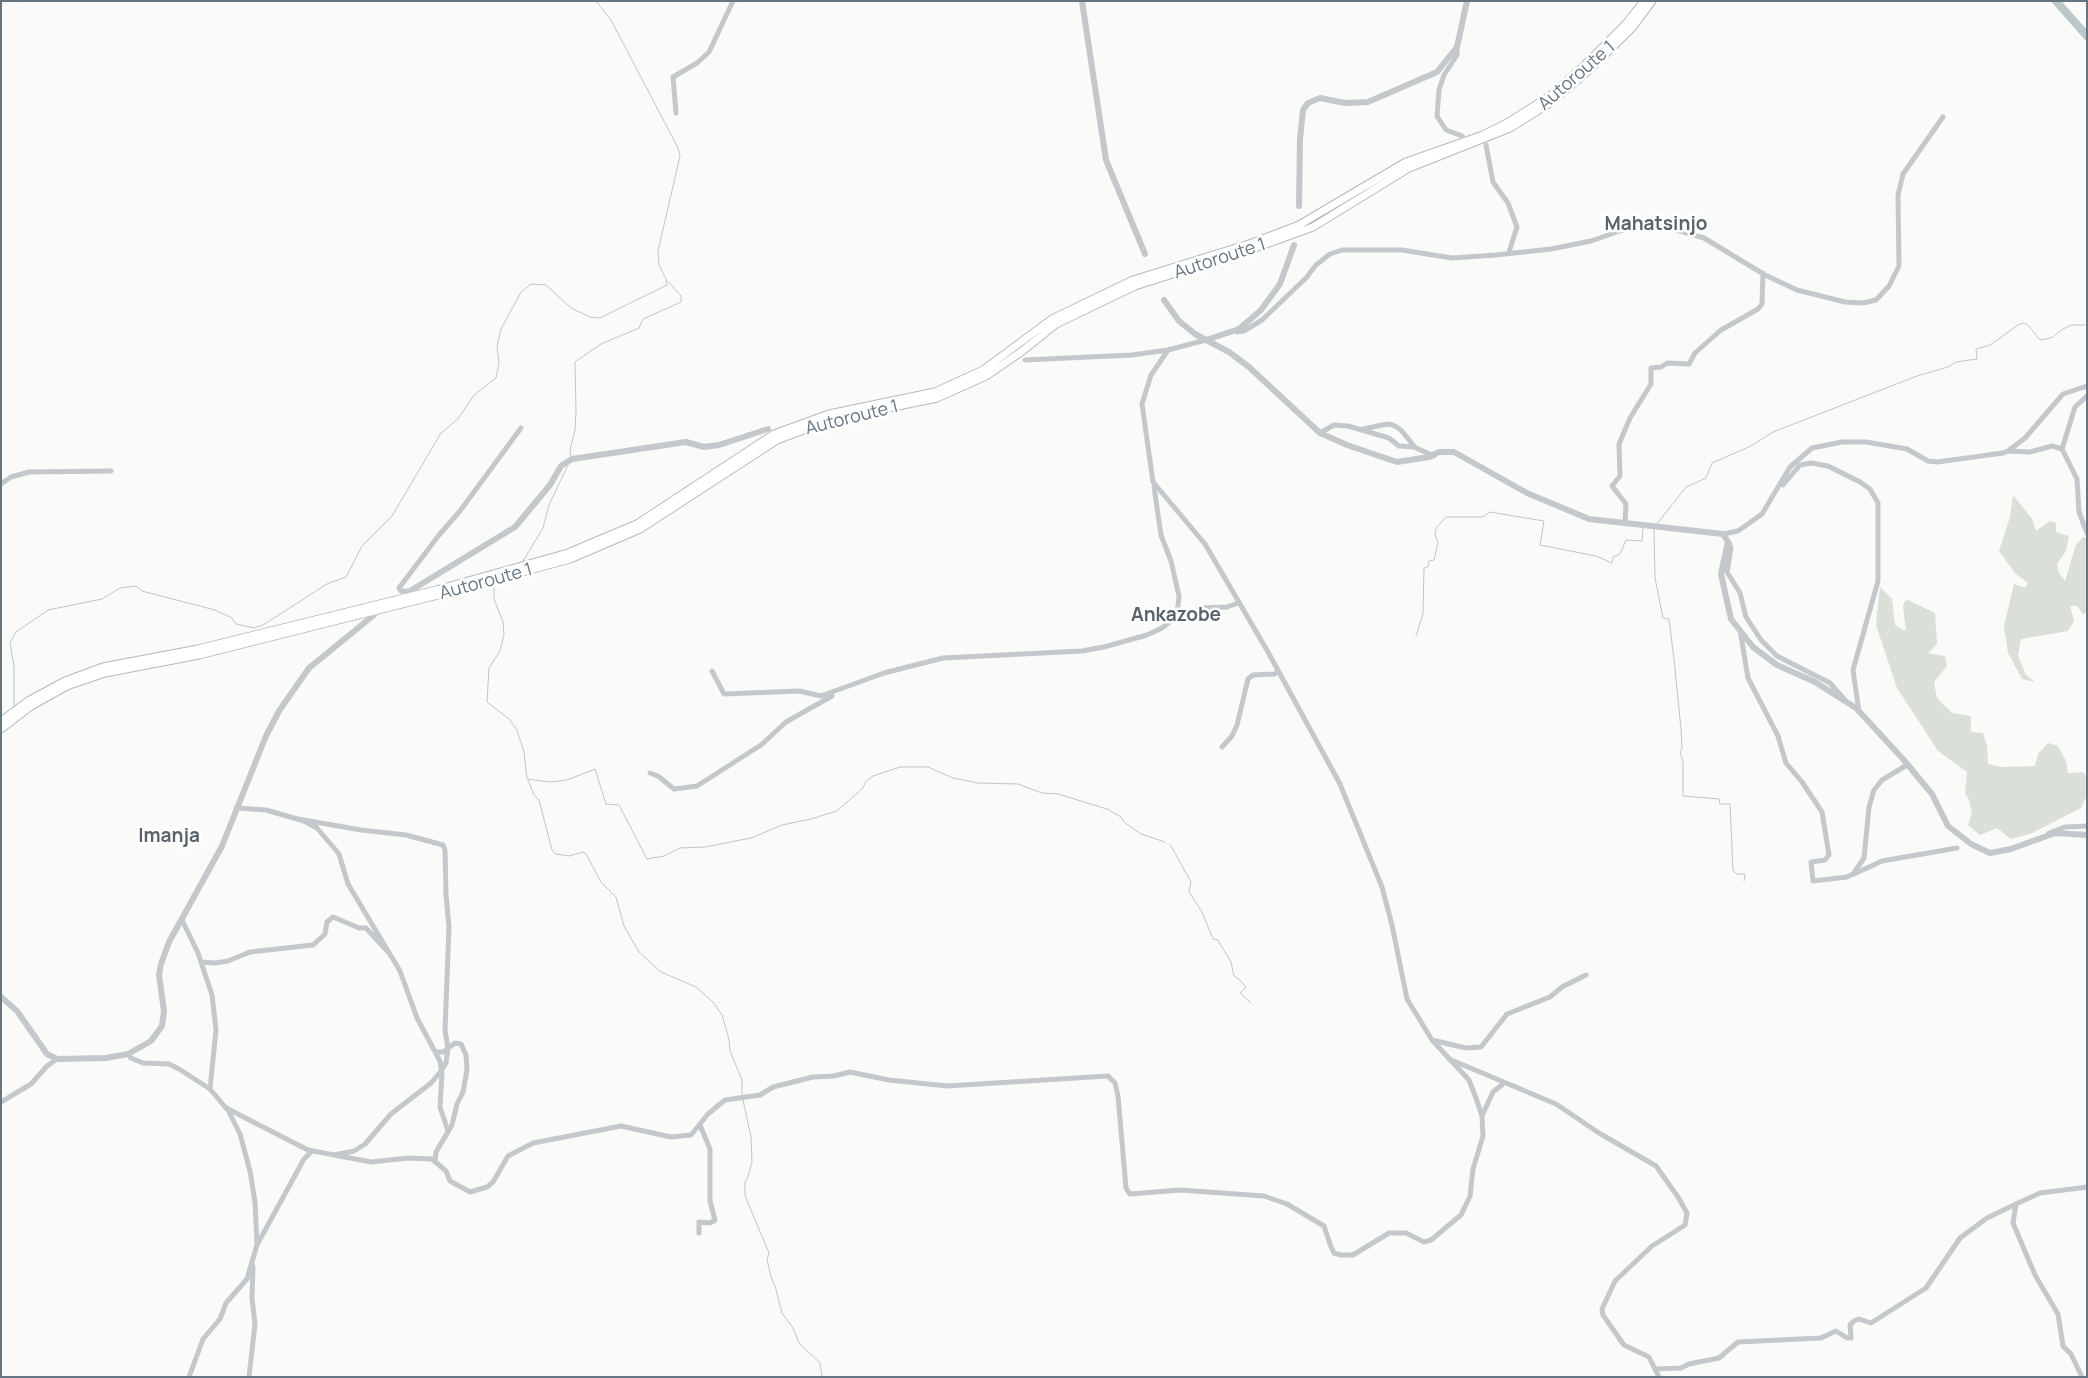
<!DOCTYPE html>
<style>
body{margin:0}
#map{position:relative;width:2088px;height:1378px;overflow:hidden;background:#fafaf8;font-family:Manrope,sans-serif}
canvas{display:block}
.frame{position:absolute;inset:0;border:2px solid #657683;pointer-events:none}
</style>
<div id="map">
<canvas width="2088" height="1378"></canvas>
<div class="frame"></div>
</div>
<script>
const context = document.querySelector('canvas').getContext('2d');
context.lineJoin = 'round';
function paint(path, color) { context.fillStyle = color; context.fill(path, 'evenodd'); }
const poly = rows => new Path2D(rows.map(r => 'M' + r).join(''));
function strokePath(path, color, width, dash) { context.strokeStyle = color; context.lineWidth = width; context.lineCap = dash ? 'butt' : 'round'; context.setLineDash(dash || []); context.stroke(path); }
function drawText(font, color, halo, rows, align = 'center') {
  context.font = font + ' Manrope,sans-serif'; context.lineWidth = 5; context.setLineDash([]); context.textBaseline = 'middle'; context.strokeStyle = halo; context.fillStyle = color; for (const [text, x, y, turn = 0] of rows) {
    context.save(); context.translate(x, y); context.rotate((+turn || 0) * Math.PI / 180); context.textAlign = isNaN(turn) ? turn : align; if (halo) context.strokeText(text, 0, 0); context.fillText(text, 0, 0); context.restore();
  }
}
const green = poly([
 [2013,495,2032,519,2036,531,2050,521,2056,523,2056,532,2069,536,2066,551,2057,564,2059,573,2065,581,2076,545,2083,537,2087,538,2087,612,2083,614,2077,606,2070,606,2074,621,2068,631,2021,639,2018,656,2026,675,2035,682,2022,679,2008,653,2004,626,2014,584,2025,588,2028,583,2015,573,1999,551,2010,517],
 [1880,587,1892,599,1895,625,1906,631,1903,606,1906,599,1935,613,1937,644,1928,653,1945,656,1947,666,1934,682,1937,698,1952,713,1971,716,1971,732,1983,733,1987,746,1988,764,2002,767,2035,766,2038,754,2048,743,2058,746,2066,761,2068,773,2083,772,2087,778,2087,795,2081,808,2030,834,2011,839,1997,828,1980,835,1968,825,1972,813,1969,800,1965,793,1967,772,1938,751,1897,688,1876,625]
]);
const stream = poly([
 [571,457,570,450,575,430,576,411,575,362,601,344,639,328,643,319,681,302,681,296,668,281],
 [1656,525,1686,487,1706,478,1712,463,1751,446,1773,432,1917,376,1948,367,1956,362,1977,359,1976,349,1990,345,2018,325,2024,323,2029,326,2039,339,2043,340,2053,337,2061,330,2071,325,2087,325],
 [1654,529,1655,578,1663,618,1669,619,1674,659,1681,729,1682,748,1680,752,1683,761,1683,796,1719,799,1720,804,1730,804,1733,871,1737,874,1745,874,1744,881],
 [522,563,543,528,549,505,568,465],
 [494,586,494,599,503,622,504,634,500,651,489,668,487,702,509,719,517,730,524,752,527,779,550,782,567,780,595,769,606,804,619,805,647,859,664,856,680,848,705,847,751,838,782,825,811,819,837,811,863,788,866,781,873,776,900,767,928,767,953,778,978,783,1018,784,1042,793,1058,794,1107,809,1121,817,1124,822,1141,834,1165,842],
 [1416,636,1423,614,1424,568,1428,567,1429,561,1434,560,1438,542,1435,535,1436,528,1446,517,1483,517,1490,512,1544,521,1540,545,1596,556,1612,563,1613,557,1620,554,1626,540,1642,541,1643,528],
 [14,708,14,666,10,643,16,632,48,610,102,599,120,588,136,586,142,591,215,610,232,618,236,624,254,628,263,625,327,584,346,577,362,546,392,516,441,433,458,419,474,395,496,378,499,363,497,346,501,329,521,292,531,284,546,285,571,308,590,317,600,318,667,285,666,279,659,265,658,251,680,156,678,148,611,20,596,1],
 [528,780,534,795,539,800,552,850,556,854,569,856,583,852,586,854,601,882,616,897,624,926,639,952,661,972,696,987,713,1002,722,1015,729,1039,730,1051,742,1080,742,1094],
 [1170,844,1191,882,1189,892,1202,912,1213,939,1218,940,1231,962,1234,976,1239,979,1246,987,1240,993,1251,1003],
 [743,1100,751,1137,752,1162,747,1180,745,1181,745,1196,769,1253,767,1260,771,1277,775,1286,782,1313,793,1328,799,1343,820,1363,822,1377]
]);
const river = poly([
 [2056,1,2087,36]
]);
const minor = poly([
 [1457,47,1457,55,1444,75,1439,90,1437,116,1446,130,1462,136],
 [676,113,673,77,697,63,709,52,733,1],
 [1486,145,1493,182,1508,203,1517,227,1509,252],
 [1237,332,1244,331,1262,320,1306,278,1316,265,1330,254,1342,250,1402,250,1452,258,1496,255,1551,249,1591,241,1652,220,1663,226,1704,238,1765,275,1797,290,1845,302,1863,303,1876,300,1889,286,1899,266,1898,195,1903,174,1943,117],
 [1025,360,1132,355,1168,350],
 [1363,429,1387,424,1393,425,1401,430,1414,446],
 [1320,433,1334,425,1348,426,1389,438,1399,446,1414,447,1434,456],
 [2062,449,2075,407,2087,396],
 [2008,451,2030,452,2052,446,2062,449,2077,479,2079,512,2087,533],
 [1,484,11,477,29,472,111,471],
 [1783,485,1800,465,1811,463,1828,466,1860,482,1870,489,1878,503,1878,581,1853,670,1859,712],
 [1154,487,1161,535,1171,561,1179,596,1177,616],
 [1625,523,1626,504,1612,486,1620,476,1619,444,1630,418,1651,384,1651,368,1661,367,1667,363,1689,364,1695,353,1721,330,1758,309,1762,304,1763,273],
 [1723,534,1738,531,1762,514,1790,467,1812,448,1842,442,1866,442,1907,449,1928,461,1937,462,2003,453,2008,451,2025,438,2063,394,2087,386],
 [1729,542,1731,548,1727,572,1740,593,1746,617,1761,640,1777,656,1830,683,1844,699],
 [410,591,401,591,399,588,439,535,460,511,521,428],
 [1740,630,1748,678,1778,736,1786,763,1802,782,1822,812,1829,855,1825,860,1811,862,1813,881,1847,877,1853,874,1864,858,1869,807,1874,790,1882,780,1907,765],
 [712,671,724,694,799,691,821,696,884,673,943,658,1082,651,1104,647,1147,635,1162,628,1177,616,1183,617,1201,608,1227,607,1238,603],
 [1222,747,1232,736,1237,725,1248,679,1253,675,1275,674,1278,670],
 [650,773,658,776,674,789,697,786,761,745,786,722,832,696],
 [236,808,266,810,304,821,317,828,339,854,348,884,400,971,417,1018,440,1061,442,1073,440,1107,448,1131],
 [298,819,361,830,406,835,443,845,445,850,446,895,449,927,445,1030,448,1049,446,1063,441,1071,431,1083,391,1114,365,1144,354,1151,334,1155],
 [2049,833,2065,827,2087,826],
 [1854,874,1882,861,1957,848],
 [182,920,198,953,212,995,216,1030,210,1089],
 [201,962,215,963,228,961,250,952,313,945,325,934,327,922,333,917,359,928,366,928,389,953],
 [1432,1040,1466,1048,1481,1047,1507,1014,1550,997,1562,987,1586,975],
 [128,1054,131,1058,143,1063,169,1064,179,1069,210,1089,226,1108,308,1150,371,1162,408,1158,432,1159,446,1171,450,1181,470,1192,487,1187,493,1182,508,1156,533,1143,621,1126,671,1137,691,1135,708,1114,725,1100,760,1095,773,1087,813,1077,834,1076,850,1072,889,1080,947,1086,1108,1076,1115,1083,1118,1096,1126,1188,1130,1194,1180,1190,1264,1196,1287,1204,1324,1226,1331,1247,1334,1253,1341,1255,1353,1255,1389,1233,1406,1233,1424,1242,1431,1240,1461,1215,1470,1196,1473,1169,1483,1136,1482,1116,1476,1098,1469,1080,1432,1040,1407,999,1392,925,1382,887,1340,784,1268,652,1205,544,1153,482,1142,404,1151,375,1168,350,1206,340],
 [1449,1059,1556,1104,1599,1133,1656,1166,1678,1197,1687,1213,1685,1225,1652,1246,1615,1281,1602,1309,1603,1315,1624,1345,1649,1357,1659,1377],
 [1,1102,31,1084,47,1066,57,1059],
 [1482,1116,1493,1092,1504,1083],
 [435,1162,436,1152,452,1125,457,1104,463,1092,467,1070,466,1055,461,1044,455,1043,443,1052,436,1052],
 [699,1233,699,1222,710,1223,715,1220,710,1201,710,1149,700,1125],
 [257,1245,304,1159,312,1151],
 [1657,1369,1681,1368,1689,1364,1719,1358,1738,1342,1821,1338,1836,1331,1847,1338,1851,1338,1850,1325,1854,1321,1859,1319,1871,1323,1926,1288,1960,1238,1987,1218,2016,1204],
 [189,1377,203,1339,220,1319,226,1303,247,1279,257,1245,255,1202,250,1171,240,1134,227,1108],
 [249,1377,255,1324,252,1298,253,1266],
 [2082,1377,2071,1354,2063,1346,2058,1314,2035,1275,2013,1223,2016,1204,2040,1193,2087,1187]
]);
const tertiary = poly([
 [1082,1,1106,160,1145,254],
 [1299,206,1300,139,1303,110,1308,103,1320,98,1345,103,1368,102,1437,72,1457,47,1467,1],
 [1164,300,1179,321,1195,334,1229,352,1249,367,1320,433,1347,445,1397,462,1429,457,1439,452,1454,452,1527,493,1589,519,1723,534,1728,542,1721,574,1731,619,1753,647,1777,665,1815,682,1856,708,1903,759,1932,794,1948,826,1971,844,1990,853,2011,849,2055,833,2087,835],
 [1206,340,1239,329,1261,310,1280,284,1294,245],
 [410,591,515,527,550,485,561,466,572,459,686,442,704,447,719,445,768,429],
 [1,997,17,1011,47,1054,57,1059,106,1058,128,1054,151,1041,162,1026,164,1011,159,975,161,964,169,942,222,846,266,736,279,711,309,668,374,615]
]);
const secondary = poly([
 [1,721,28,701,65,681,103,667,198,649,436,590,568,553,637,524,774,434,829,414,935,392,983,370,1052,319,1133,280,1252,243,1299,225,1406,162,1483,135,1507,123,1550,96,1582,68,1626,24,1644,1],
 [1,729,31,706,67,686,105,673,199,655,438,595,570,559,640,529,777,440,830,420,937,398,986,376,1021,352,1056,324,1135,286,1255,248,1313,227,1409,168,1510,128,1550,103,1588,71,1632,28,1652,1]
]);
const streetNames = [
 ["Autoroute 1",1577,76,-41],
 ["Autoroute 1",1220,259,-18],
 ["Autoroute 1",852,418,-14],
 ["Autoroute 1",486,582,-15]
];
const neighbourhoodNames = [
 ["Mahatsinjo",1656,225],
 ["Ankazobe",1176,616],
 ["Imanja",169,837]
];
paint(green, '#dadfd7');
strokePath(stream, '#bbc7cb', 1);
strokePath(river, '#bbc7cb', 8);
strokePath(secondary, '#b3babf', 9);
strokePath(minor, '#c3c8cc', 5);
strokePath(tertiary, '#c3c8cc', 6);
strokePath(secondary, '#fff', 7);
drawText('18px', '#657683', '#fff', streetNames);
drawText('bold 19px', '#57646e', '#fff', neighbourhoodNames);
</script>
